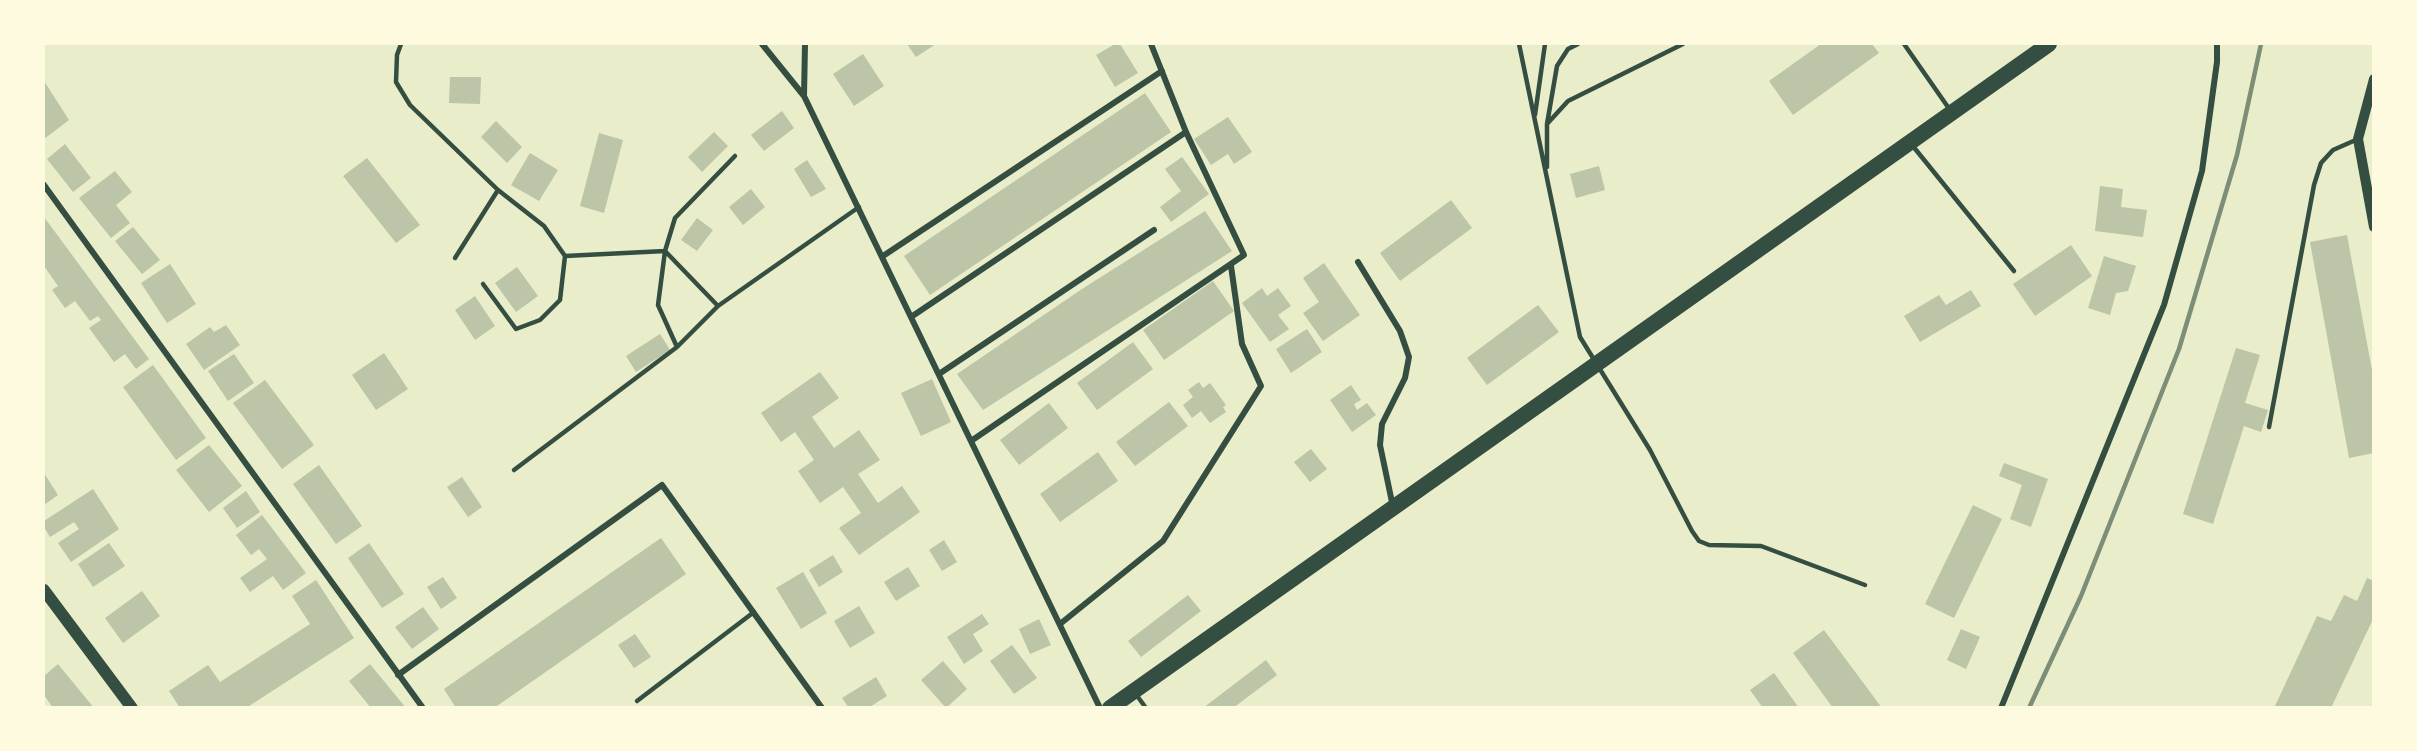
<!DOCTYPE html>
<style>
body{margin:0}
#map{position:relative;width:2417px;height:751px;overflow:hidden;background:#e9edc9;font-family:"Open Sans",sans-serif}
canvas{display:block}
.frame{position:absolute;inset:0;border:45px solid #fefae0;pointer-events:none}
</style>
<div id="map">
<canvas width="2417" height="751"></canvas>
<div class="frame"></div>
</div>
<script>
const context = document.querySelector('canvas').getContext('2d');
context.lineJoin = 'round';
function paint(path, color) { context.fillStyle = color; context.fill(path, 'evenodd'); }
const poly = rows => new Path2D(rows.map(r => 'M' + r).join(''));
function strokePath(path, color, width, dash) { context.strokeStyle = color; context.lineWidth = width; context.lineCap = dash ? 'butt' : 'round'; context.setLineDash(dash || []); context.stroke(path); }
const building = poly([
 [907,44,936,44,916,57],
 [1115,44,1120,44,1138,73,1115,87,1096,55],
 [1821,44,1872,44,1879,53,1793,115,1769,81],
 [863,54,884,86,854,106,833,74],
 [450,77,481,77,480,104,449,103],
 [44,81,69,120,44,139],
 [1145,93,1171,132,930,295,904,256],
 [782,111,794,128,764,151,751,135],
 [1228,117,1252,152,1234,164,1228,154,1211,165,1194,139],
 [496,121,522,147,507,163,481,137],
 [714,132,728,146,702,172,688,157],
 [599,133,623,140,604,213,580,206],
 [65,144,91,178,73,192,47,159],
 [530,153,558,170,539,201,511,185],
 [1182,157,1209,194,1171,222,1160,207,1181,191,1165,169],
 [367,158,420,225,396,243,343,176],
 [807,160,826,189,811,197,794,169],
 [1599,166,1605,190,1576,198,1570,174],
 [115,171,132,192,116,205,130,223,111,238,79,198],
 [2100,186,2123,189,2121,207,2147,210,2143,237,2095,231],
 [751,189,765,207,743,225,729,207],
 [1451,200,1472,228,1400,281,1380,253],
 [1205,211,1232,251,983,410,957,374,1082,289],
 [44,217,149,359,136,369,125,354,114,362,89,328,101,320,98,316,90,321,75,301,65,308,52,290,58,286,44,266],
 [697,218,713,230,697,251,681,240],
 [133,227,160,260,142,274,115,241],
 [2347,235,2374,381,2374,453,2349,458,2310,242],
 [2071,245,2092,276,2035,316,2013,284],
 [2104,256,2136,266,2128,291,2116,293,2110,315,2088,308],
 [1324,263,1360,315,1323,341,1303,313,1319,302,1303,278],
 [170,264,196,304,167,323,141,283],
 [517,267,538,296,516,312,495,283],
 [1213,281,1234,311,1164,360,1143,330],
 [1262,288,1267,296,1278,288,1291,306,1278,315,1289,329,1270,342,1242,303],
 [1971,290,1981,306,1920,342,1904,316,1939,295,1946,305],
 [475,296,495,326,475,340,455,310],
 [1538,305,1559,332,1487,385,1467,358],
 [226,325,240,345,204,370,186,344,210,327,214,332],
 [1307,329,1322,352,1291,373,1276,349],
 [660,334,670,350,636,372,626,356],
 [1133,342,1153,369,1097,410,1077,383],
 [2236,348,2260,355,2245,403,2268,410,2261,432,2244,426,2213,524,2183,514],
 [384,353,408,389,376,410,352,375],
 [234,354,254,383,228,401,208,371],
 [153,365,206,438,176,460,123,387],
 [820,372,839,398,812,417,834,448,859,430,880,460,858,474,878,503,902,486,920,512,859,555,839,528,861,513,843,487,820,503,798,471,814,460,795,432,781,442,761,413],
 [932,379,951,422,921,436,901,393],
 [265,380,314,445,282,469,233,403],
 [1199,382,1203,388,1210,383,1226,405,1223,407,1226,412,1210,423,1201,411,1192,418,1183,405,1193,397,1188,390],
 [1351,385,1361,400,1354,404,1357,410,1367,403,1376,415,1352,432,1330,400],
 [1169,402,1188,426,1135,466,1116,442],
 [1049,403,1068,428,1019,465,1000,440],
 [209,445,242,486,209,512,176,470],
 [1311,449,1327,469,1310,482,1294,462],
 [1098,452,1118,481,1060,522,1040,494],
 [2004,463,2048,479,2031,527,2010,519,2022,485,1999,476],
 [319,465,362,526,336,544,293,484],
 [44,473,58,495,44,505],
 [462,477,482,507,468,517,447,487],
 [93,489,119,529,71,562,58,543,79,529,74,522,50,537,44,527,44,521],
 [246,491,260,512,237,528,223,508],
 [1973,505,2002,519,1954,618,1925,604],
 [262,515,306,573,283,590,273,576,250,592,240,578,267,559,259,549,251,555,236,535],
 [661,538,686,574,494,708,456,708,444,689],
 [944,540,957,562,942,571,929,550],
 [109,543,125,566,93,587,78,564],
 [369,543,404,594,382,608,348,558],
 [833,555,843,572,819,587,809,570],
 [908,567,920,586,896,601,884,582],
 [803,572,827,613,801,629,776,588],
 [443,577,457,598,441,609,427,587],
 [2367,578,2374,581,2374,617,2331,708,2274,708,2317,616,2331,621,2344,595,2357,601],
 [316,580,354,638,246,708,180,708,169,691,208,665,220,682,310,624,292,596],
 [142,591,160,616,123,643,105,618],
 [1188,595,1201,611,1141,657,1128,641],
 [859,606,875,633,850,648,834,621],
 [423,607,439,629,412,649,395,627],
 [982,614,989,624,973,634,983,651,964,664,947,637],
 [1039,619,1051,645,1030,654,1019,629],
 [1961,629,1980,637,1966,669,1947,660],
 [1824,630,1882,708,1833,708,1793,653],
 [635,634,651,657,634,668,618,645],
 [1012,645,1037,678,1014,694,990,661],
 [1266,660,1277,675,1233,708,1203,708],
 [943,661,967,689,946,708,921,680],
 [58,664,94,708,53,708,44,695,44,676],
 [370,664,406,708,371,708,349,681],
 [1774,673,1799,708,1763,708,1750,690],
 [876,677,887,696,868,708,849,708,842,698]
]);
const service = poly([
 [401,44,397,55,396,82,410,105,498,190,544,226,565,256,560,300,540,320,516,329,483,284],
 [1519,44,1580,337,1650,450,1692,531,1699,541,1709,545,1761,546,1865,585],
 [1904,44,1950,110],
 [1535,115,1545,44],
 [1547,124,1568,101,1683,44],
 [1912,145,2014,271],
 [1547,167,1547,124,1557,66,1568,49,1578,44],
 [565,256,665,251,675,218,735,156],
 [455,258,498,190],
 [677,347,718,306,859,207],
 [2269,427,2314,185,2321,163,2333,150,2358,139],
 [514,470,677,347,658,305,665,251,718,306],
 [1135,693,1146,708],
 [637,701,754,612]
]);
const minor = poly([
 [762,44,804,96],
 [805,44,804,96,1100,708],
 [44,185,423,708],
 [883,256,1162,71],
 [1358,262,1400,331,1409,357,1405,378,1382,424,1380,445,1393,507],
 [911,317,1186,132],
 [939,374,1154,230],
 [971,441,1244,255,1186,132,1151,44],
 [1060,624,1163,541,1261,386,1242,344,1231,266],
 [398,675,662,485,822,708],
 [2001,708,2164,305,2202,171,2217,62,2217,44]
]);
const tertiary = poly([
 [2374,79,2358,139,2374,227]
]);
const secondary = poly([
 [44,590,132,708]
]);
const trunk = poly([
 [1110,708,2049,44]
]);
const rail = poly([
 [2029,708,2081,596,2179,349,2237,155,2261,44]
]);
paint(building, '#bcc5a7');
strokePath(service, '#344e41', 4.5);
strokePath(minor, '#344e41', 6);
strokePath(tertiary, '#344e41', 10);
strokePath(secondary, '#344e41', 12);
strokePath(trunk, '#344e41', 16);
strokePath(rail, '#7c8e77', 4.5);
</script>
